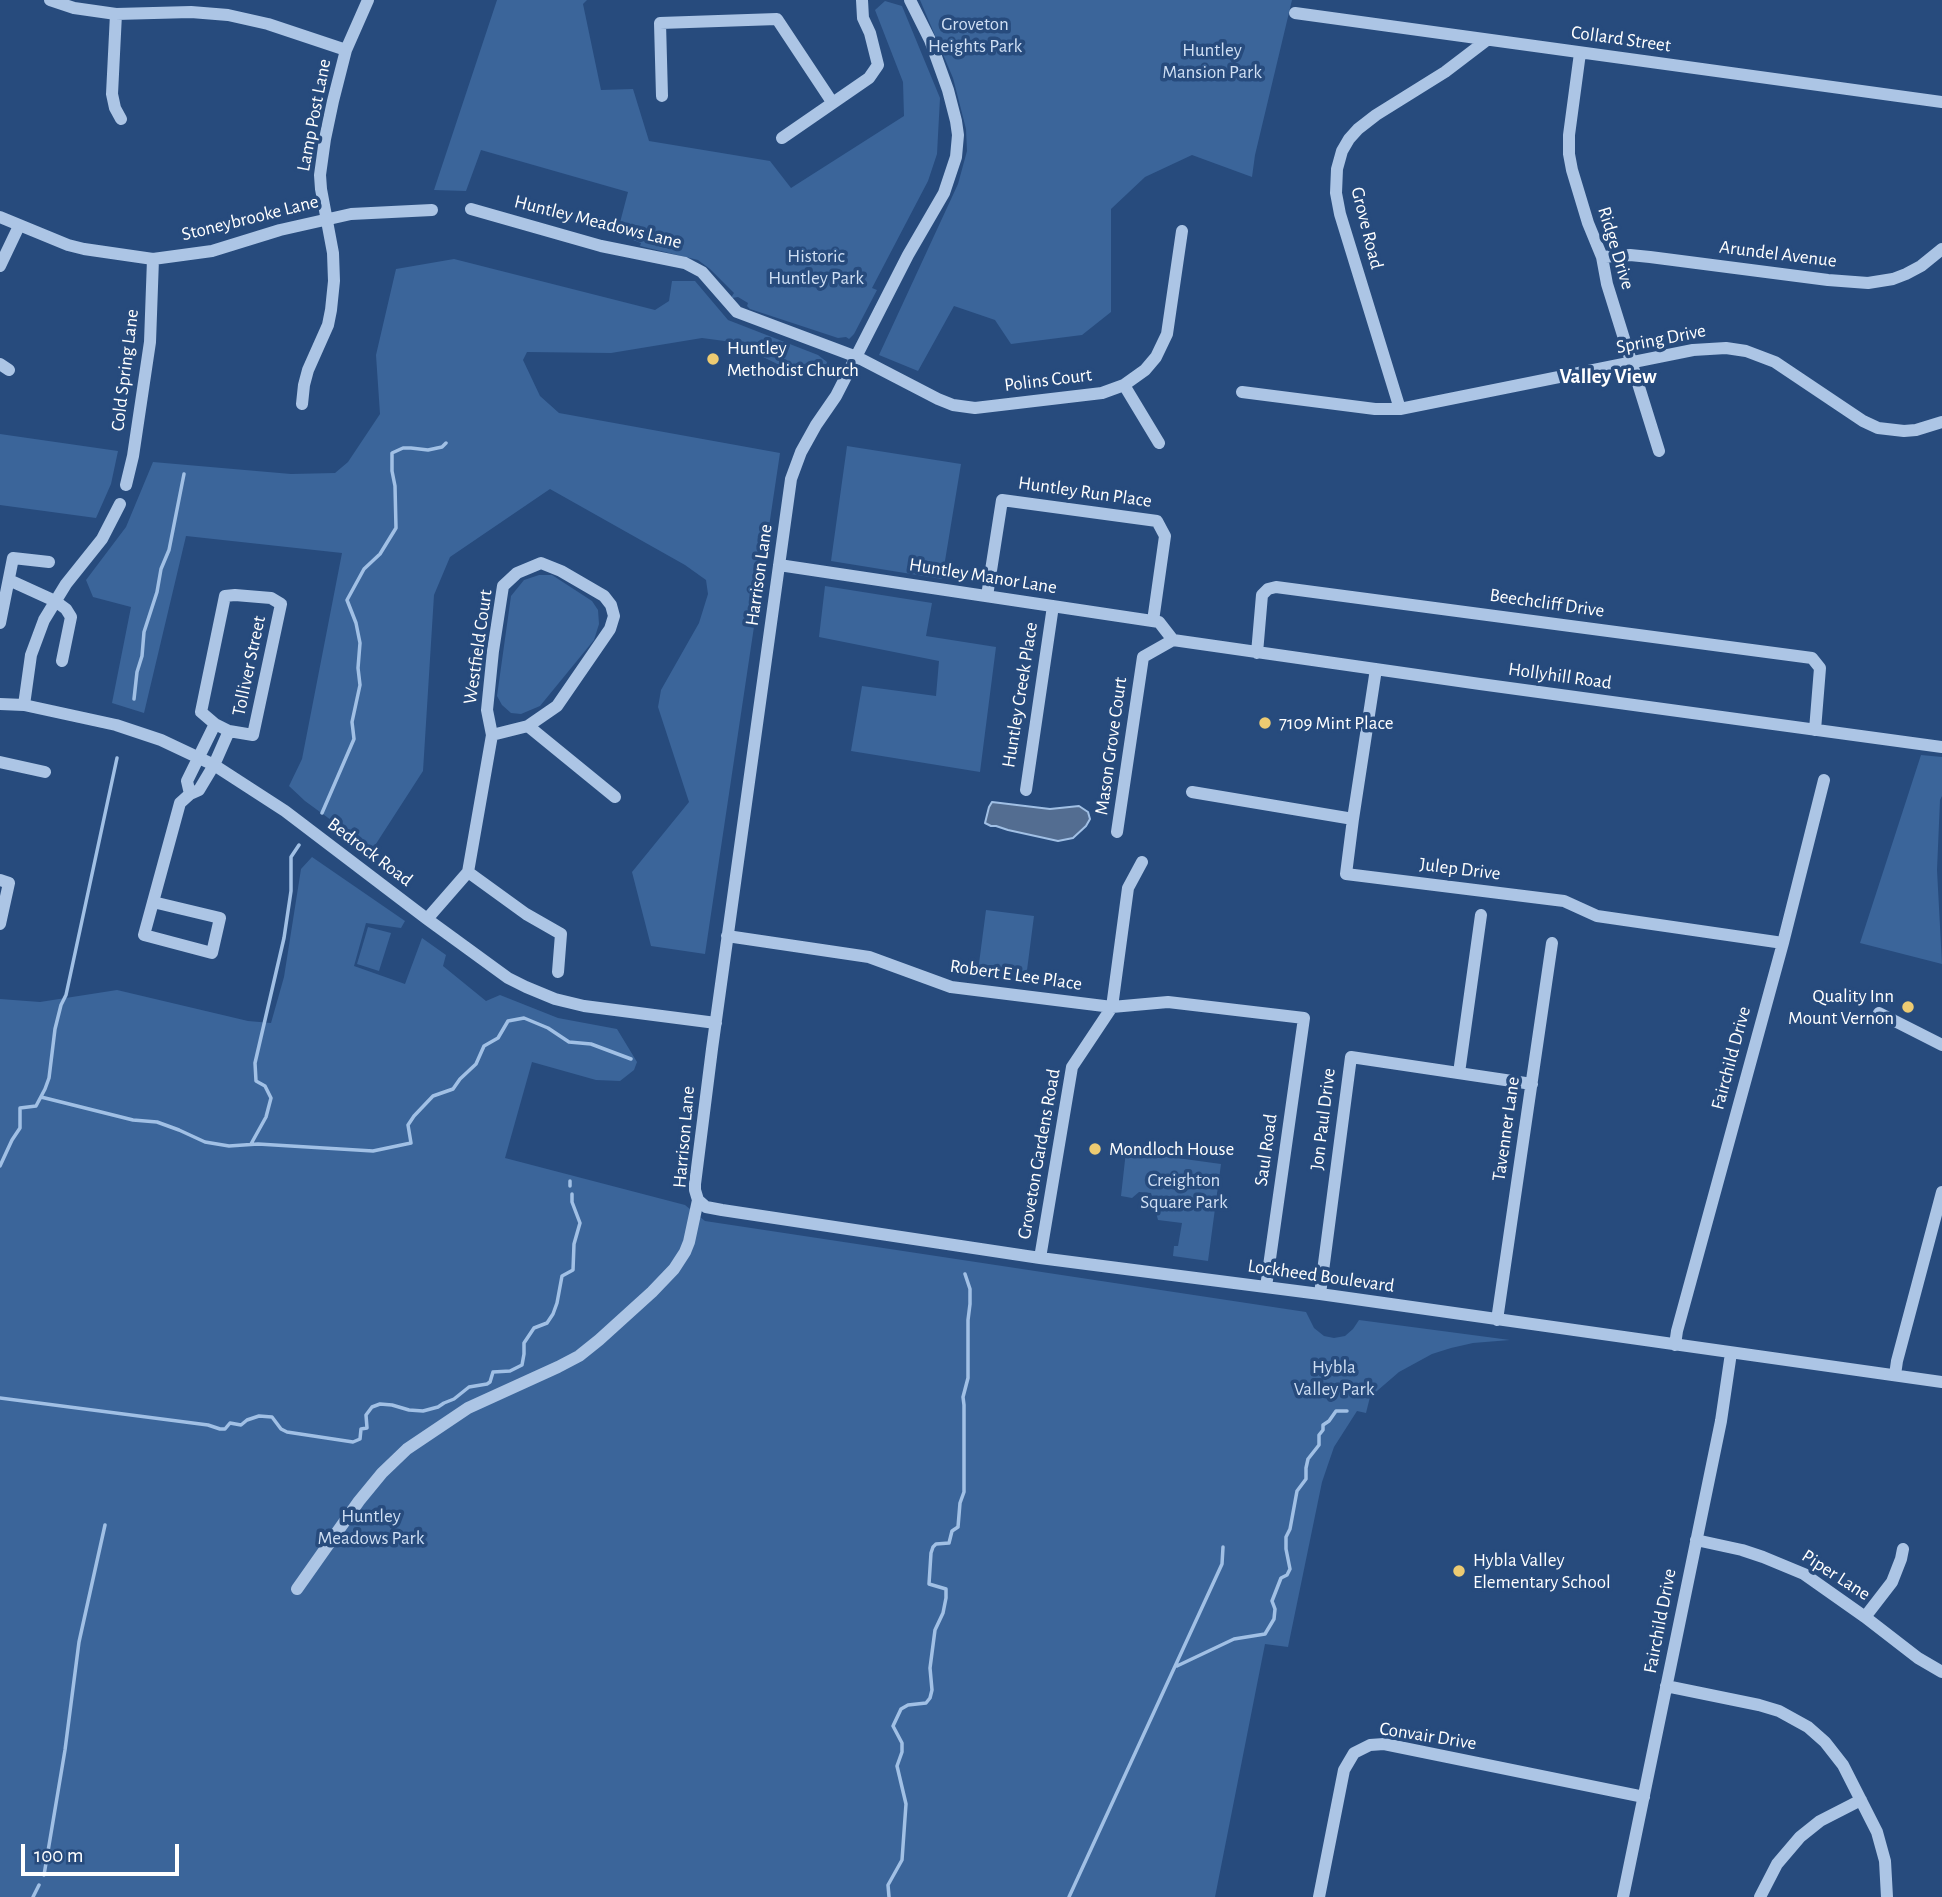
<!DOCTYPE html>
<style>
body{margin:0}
#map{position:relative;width:1942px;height:1897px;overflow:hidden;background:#274b7d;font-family:"Alegreya Sans",sans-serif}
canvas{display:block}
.scale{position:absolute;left:21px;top:1844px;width:158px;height:32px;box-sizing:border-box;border:4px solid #fff;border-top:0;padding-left:9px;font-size:21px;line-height:24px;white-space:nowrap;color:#fff;-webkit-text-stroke:5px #274b7d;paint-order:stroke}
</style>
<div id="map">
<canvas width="1942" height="1897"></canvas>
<div class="scale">100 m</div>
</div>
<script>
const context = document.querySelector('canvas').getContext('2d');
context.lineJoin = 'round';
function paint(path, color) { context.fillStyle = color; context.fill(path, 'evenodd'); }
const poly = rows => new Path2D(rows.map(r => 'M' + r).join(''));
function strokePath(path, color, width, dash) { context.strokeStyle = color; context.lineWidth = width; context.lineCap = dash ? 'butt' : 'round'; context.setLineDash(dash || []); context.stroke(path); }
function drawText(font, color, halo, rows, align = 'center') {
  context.font = font + ' "Alegreya Sans",sans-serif'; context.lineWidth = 7; context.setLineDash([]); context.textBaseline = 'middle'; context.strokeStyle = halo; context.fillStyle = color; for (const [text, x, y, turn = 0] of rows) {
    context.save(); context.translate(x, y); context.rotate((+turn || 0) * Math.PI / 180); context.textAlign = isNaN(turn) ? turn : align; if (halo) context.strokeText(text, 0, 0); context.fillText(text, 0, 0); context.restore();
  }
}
const green = poly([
 [497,0,587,0,583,4,601,90,633,89,649,141,770,161,791,188,904,116,903,82,875,10,885,1,902,6,940,98,937,154,928,181,872,288,877,290,854,334,849,339,846,337,838,338,750,309,747,306,748,303,738,297,732,298,732,296,734,293,710,269,698,260,640,246,641,243,617,234,628,192,481,150,466,191,434,190],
 [920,0,1292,0,1255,155,1252,177,1192,155,1145,177,1111,209,1111,312,1082,335,1011,344,995,320,954,306,918,371,879,355,958,184,967,151,966,129,953,78],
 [454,259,655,310,669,301,672,281,695,281,728,320,818,355,827,362,825,369,816,377,794,372,732,342,702,338,611,353,527,352,523,360,540,396,559,413,780,453,705,954,651,946,632,872,689,802,658,707,661,690,699,623,708,594,706,580,685,565,550,489,450,557,434,595,423,771,372,850,305,801,289,786,302,759,342,553,186,536,144,713,112,703,131,607,93,597,86,580,126,527,153,462,291,474,335,473,348,462,380,414,376,355,396,269],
 [0,434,118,451,111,484,96,518,0,505],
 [847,446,961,464,942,579,831,561],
 [539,575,552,575,592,601,598,610,599,624,594,640,540,706,521,714,511,713,502,705,497,696,511,596,524,580],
 [825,586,932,603,926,636,996,647,980,772,851,751,862,686,936,696,939,661,819,637],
 [1921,755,1942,757,1942,796,1940,800,1937,870,1942,964,1860,943],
 [312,857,405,921,401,928,366,923,354,966,405,984,422,938,446,955,443,966,486,1001,500,995,558,1018,617,1029,637,1062,634,1070,620,1081,596,1080,532,1062,505,1158,685,1205,705,1221,1306,1312,1314,1328,1324,1336,1334,1338,1345,1336,1353,1329,1359,1320,1510,1340,1473,1343,1451,1348,1432,1354,1399,1372,1370,1397,1366,1413,1357,1411,1334,1447,1322,1482,1288,1647,1265,1644,1215,1897,0,1897,0,999,40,1002,117,990,248,1021,271,1023,284,977,301,869],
 [986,910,1034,916,1026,978,978,971],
 [368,927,391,933,379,971,357,964],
 [1126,1151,1221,1164,1208,1261,1173,1256,1174,1246,1178,1246,1182,1223,1158,1220,1151,1193,1139,1192,1132,1198,1121,1196]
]);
const water = poly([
 [992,802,1050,809,1079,806,1088,812,1090,819,1086,826,1073,838,1058,841,1008,830,996,826,991,826,985,823,989,807,992,802]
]);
const stream = poly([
 [134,699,137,672,142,656,144,632,157,592,161,569,169,550,184,474],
 [322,813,354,739,352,722,360,685,358,668,360,643,356,623,347,600,364,569,380,554,396,528,395,486,392,471,392,453,403,448,411,448,428,450,442,447,446,443],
 [41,1097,133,1120,157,1122,179,1130,205,1142,229,1146,258,1144,373,1151,411,1143,408,1125,414,1116,433,1096,453,1089,460,1079,476,1064,484,1046,498,1038,508,1021,524,1018,548,1028,569,1042,591,1044,631,1059],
 [251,1144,266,1117,271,1098,265,1086,256,1081,255,1063,284,938,291,891,291,857,299,845],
 [0,1166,12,1140,20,1128,20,1108,36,1106,45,1089,49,1078,55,1029,61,1005,66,995,117,758],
 [570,1186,570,1181],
 [0,1398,208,1425,220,1429,225,1429,230,1423,241,1425,247,1420,259,1416,272,1417,281,1429,287,1432,353,1442,360,1439,361,1429,367,1428,366,1415,372,1407,380,1404,392,1405,409,1410,423,1411,438,1407,444,1403,454,1399,469,1387,487,1384,490,1382,493,1372,510,1371,522,1365,524,1354,524,1343,534,1328,547,1323,553,1314,557,1303,562,1276,573,1270,574,1244,580,1223,572,1202,572,1194],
 [1177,1666,1234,1639,1265,1634,1274,1619,1275,1609,1272,1601,1281,1578,1287,1575,1290,1569,1286,1549,1286,1537,1290,1529,1297,1491,1306,1479,1306,1468,1308,1459,1319,1445,1319,1435,1323,1430,1323,1425,1329,1421,1336,1411,1347,1411],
 [44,1875,65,1750,79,1642,105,1525],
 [33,1897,39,1885],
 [889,1897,888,1885,902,1860,906,1804,897,1766,902,1752,902,1743,893,1726,901,1709,908,1705,926,1703,930,1698,932,1690,930,1668,935,1630,943,1613,946,1598,946,1589,929,1584,931,1553,933,1547,936,1544,949,1543,952,1531,958,1527,960,1503,964,1492,964,1405,963,1397,968,1378,968,1320,970,1304,970,1289,965,1274],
 [1069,1897,1222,1564,1223,1547]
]);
const minor = poly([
 [50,0,74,8,116,14,191,12,228,15,268,24,346,50],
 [1295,13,1942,102],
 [116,14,112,94,115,108,121,119],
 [1580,53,1569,135,1569,154,1572,170,1588,223,1602,257,1607,284,1659,451],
 [662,96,660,23,777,19,832,102],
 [782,138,869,78,878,65,870,33,863,18,862,0],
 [471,209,601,246,685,263,702,272,737,312,857,357,938,399,953,405,975,408,1102,393,1124,385,1145,370,1156,357,1167,334,1182,231],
 [0,217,68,245,84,249,153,259,212,251,280,230,351,214,432,210],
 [1602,257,1630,255,1650,257,1828,280,1868,283,1893,279,1906,274,1921,266,1942,249],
 [0,266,19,226],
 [0,364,9,370],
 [1124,385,1159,443],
 [1242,392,1375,409,1400,409,1693,350,1726,348,1746,351,1775,362,1863,421,1878,428,1904,431,1916,430,1942,422],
 [302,404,304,385,308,370,328,325,331,310,334,281,333,253,321,189,320,175,325,139,333,101,346,50,368,0],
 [1400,409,1340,214,1336,193,1337,169,1342,151,1349,139,1358,129,1376,115,1445,72,1487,40],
 [126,485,133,456,150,342,153,259],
 [779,565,1159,622,1173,640],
 [9,580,55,601,66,609,71,617,62,661],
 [235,595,271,598,281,604,253,735,229,731,215,724,201,712,225,596,235,595],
 [987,596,1002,500,1157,521,1165,536,1153,621],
 [0,623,13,558,49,562],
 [1173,640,1480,684,1942,747],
 [1257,653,1262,595,1268,589,1276,587,1812,658,1820,668,1815,730],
 [0,704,24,705,116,725,161,740,214,765,285,811,427,919,508,978,526,987,555,999,584,1006,716,1023],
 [24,705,31,655,44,620,66,584,102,539,120,504],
 [528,726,615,797],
 [0,762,45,772],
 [1026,790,1053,606],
 [1192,792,1353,819,1346,874,1564,901,1597,916,1783,943],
 [190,794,187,781,215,724],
 [1353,819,1376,669],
 [1117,832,1143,657,1173,640],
 [468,872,526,914,561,934,558,972],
 [0,880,9,883,0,924],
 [153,902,220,918,212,953,144,935,180,803,190,794,199,790,214,765,229,731],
 [427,919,468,872,492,735,487,710,493,651,503,586,517,573,541,563,561,571,604,596,611,605,614,616,610,629,557,706,528,726,492,735],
 [727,936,869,957,951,987,1112,1007,1168,1002,1304,1018,1266,1287],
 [1879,1013,1942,1045],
 [1459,1073,1481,915],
 [698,1200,706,1207,722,1210,1040,1258,1320,1294,1942,1382],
 [698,1200,695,1190,695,1184,712,1049,791,479,801,452,816,425,836,396,908,255,944,193,956,157,958,135,956,121,948,90,930,40,910,0],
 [1040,1258,1072,1067,1112,1007,1128,888,1142,862],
 [1320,1294,1351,1057,1532,1084],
 [1497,1320,1552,943],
 [1675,1345,1677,1331,1783,943,1824,780],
 [1895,1375,1897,1361,1942,1192],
 [1696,1540,1742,1550,1763,1557,1804,1574,1865,1617,1918,1658,1942,1672],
 [297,1589,359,1501,382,1473,407,1449,468,1408,558,1367,579,1356,599,1340,652,1292,674,1269,685,1252,689,1242,698,1200],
 [1865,1617,1892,1582,1901,1559,1903,1549],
 [1666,1686,1759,1705,1779,1711,1808,1727,1825,1742,1843,1765,1877,1832,1885,1861,1887,1897],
 [1319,1897,1344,1770,1354,1753,1370,1745,1384,1744,1644,1797],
 [1623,1897,1721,1421,1731,1353],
 [1760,1897,1777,1864,1800,1837,1820,1821,1861,1800]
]);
const markers = [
 [713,359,7,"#edcb72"],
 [1265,723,7,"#edcb72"],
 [1908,1007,7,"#edcb72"],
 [1095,1149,7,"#edcb72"],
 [1459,1571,7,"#edcb72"]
];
const parkNames = [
 ["Groveton",975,24],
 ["Heights Park",975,46],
 ["Huntley",1212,50],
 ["Mansion Park",1212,72],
 ["Historic",816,256],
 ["Huntley Park",816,278],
 ["Creighton",1184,1180],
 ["Square Park",1184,1202],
 ["Hybla",1334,1367],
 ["Valley Park",1334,1389],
 ["Huntley",371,1516],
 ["Meadows Park",371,1538]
];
const streetNames = [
 ["Collard Street",1621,39,8],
 ["Lamp Post Lane",314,115,-79],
 ["Stoneybrooke Lane",250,218,-14],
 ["Huntley Meadows Lane",598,222,14],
 ["Grove Road",1367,228,76],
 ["Ridge Drive",1616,248,73],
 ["Arundel Avenue",1778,254,7],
 ["Spring Drive",1661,339,-11],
 ["Cold Spring Lane",125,370,-83],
 ["Polins Court",1048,380,-7],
 ["Huntley Run Place",1085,492,8],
 ["Harrison Lane",759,575,-82],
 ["Huntley Manor Lane",983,576,9],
 ["Beechcliff Drive",1547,603,8],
 ["Westfield Court",478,647,-82],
 ["Tolliver Street",249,666,-78],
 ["Hollyhill Road",1560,676,8],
 ["Huntley Creek Place",1020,695,-81],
 ["Mason Grove Court",1111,746,-82],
 ["Bedrock Road",370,852,37],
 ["Julep Drive",1460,869,7],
 ["Robert E Lee Place",1016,975,8],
 ["Fairchild Drive",1731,1058,-75],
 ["Jon Paul Drive",1323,1119,-83],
 ["Tavenner Lane",1506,1129,-82],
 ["Harrison Lane",684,1137,-85],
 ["Saul Road",1266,1150,-82],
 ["Groveton Gardens Road",1039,1154,-80],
 ["Lockheed Boulevard",1321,1276,8],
 ["Piper Lane",1836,1575,33],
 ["Fairchild Drive",1660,1621,-79],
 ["Convair Drive",1428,1736,9]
];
const poiNames = [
 ["Huntley",727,348],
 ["Methodist Church",727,370],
 ["7109 Mint Place",1279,723],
 ["Quality Inn",1894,996,"right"],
 ["Mount Vernon",1894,1018,"right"],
 ["Mondloch House",1109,1149],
 ["Hybla Valley",1473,1560],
 ["Elementary School",1473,1582]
];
const neighbourhoodNames = [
 ["Valley View",1608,377]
];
paint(green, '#3b659a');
paint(water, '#536d91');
strokePath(water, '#a1c0e5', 2);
strokePath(stream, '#a1c0e5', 3.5);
strokePath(minor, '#acc5e5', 12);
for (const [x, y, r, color] of markers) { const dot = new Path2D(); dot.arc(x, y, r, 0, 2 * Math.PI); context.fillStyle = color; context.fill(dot); strokePath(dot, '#274b7d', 2.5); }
drawText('19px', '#cfdff4', '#274b7d', parkNames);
drawText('19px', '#fff', '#274b7d', streetNames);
drawText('19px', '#fff', '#274b7d', poiNames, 'left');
drawText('bold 21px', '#fff', '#274b7d', neighbourhoodNames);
</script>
